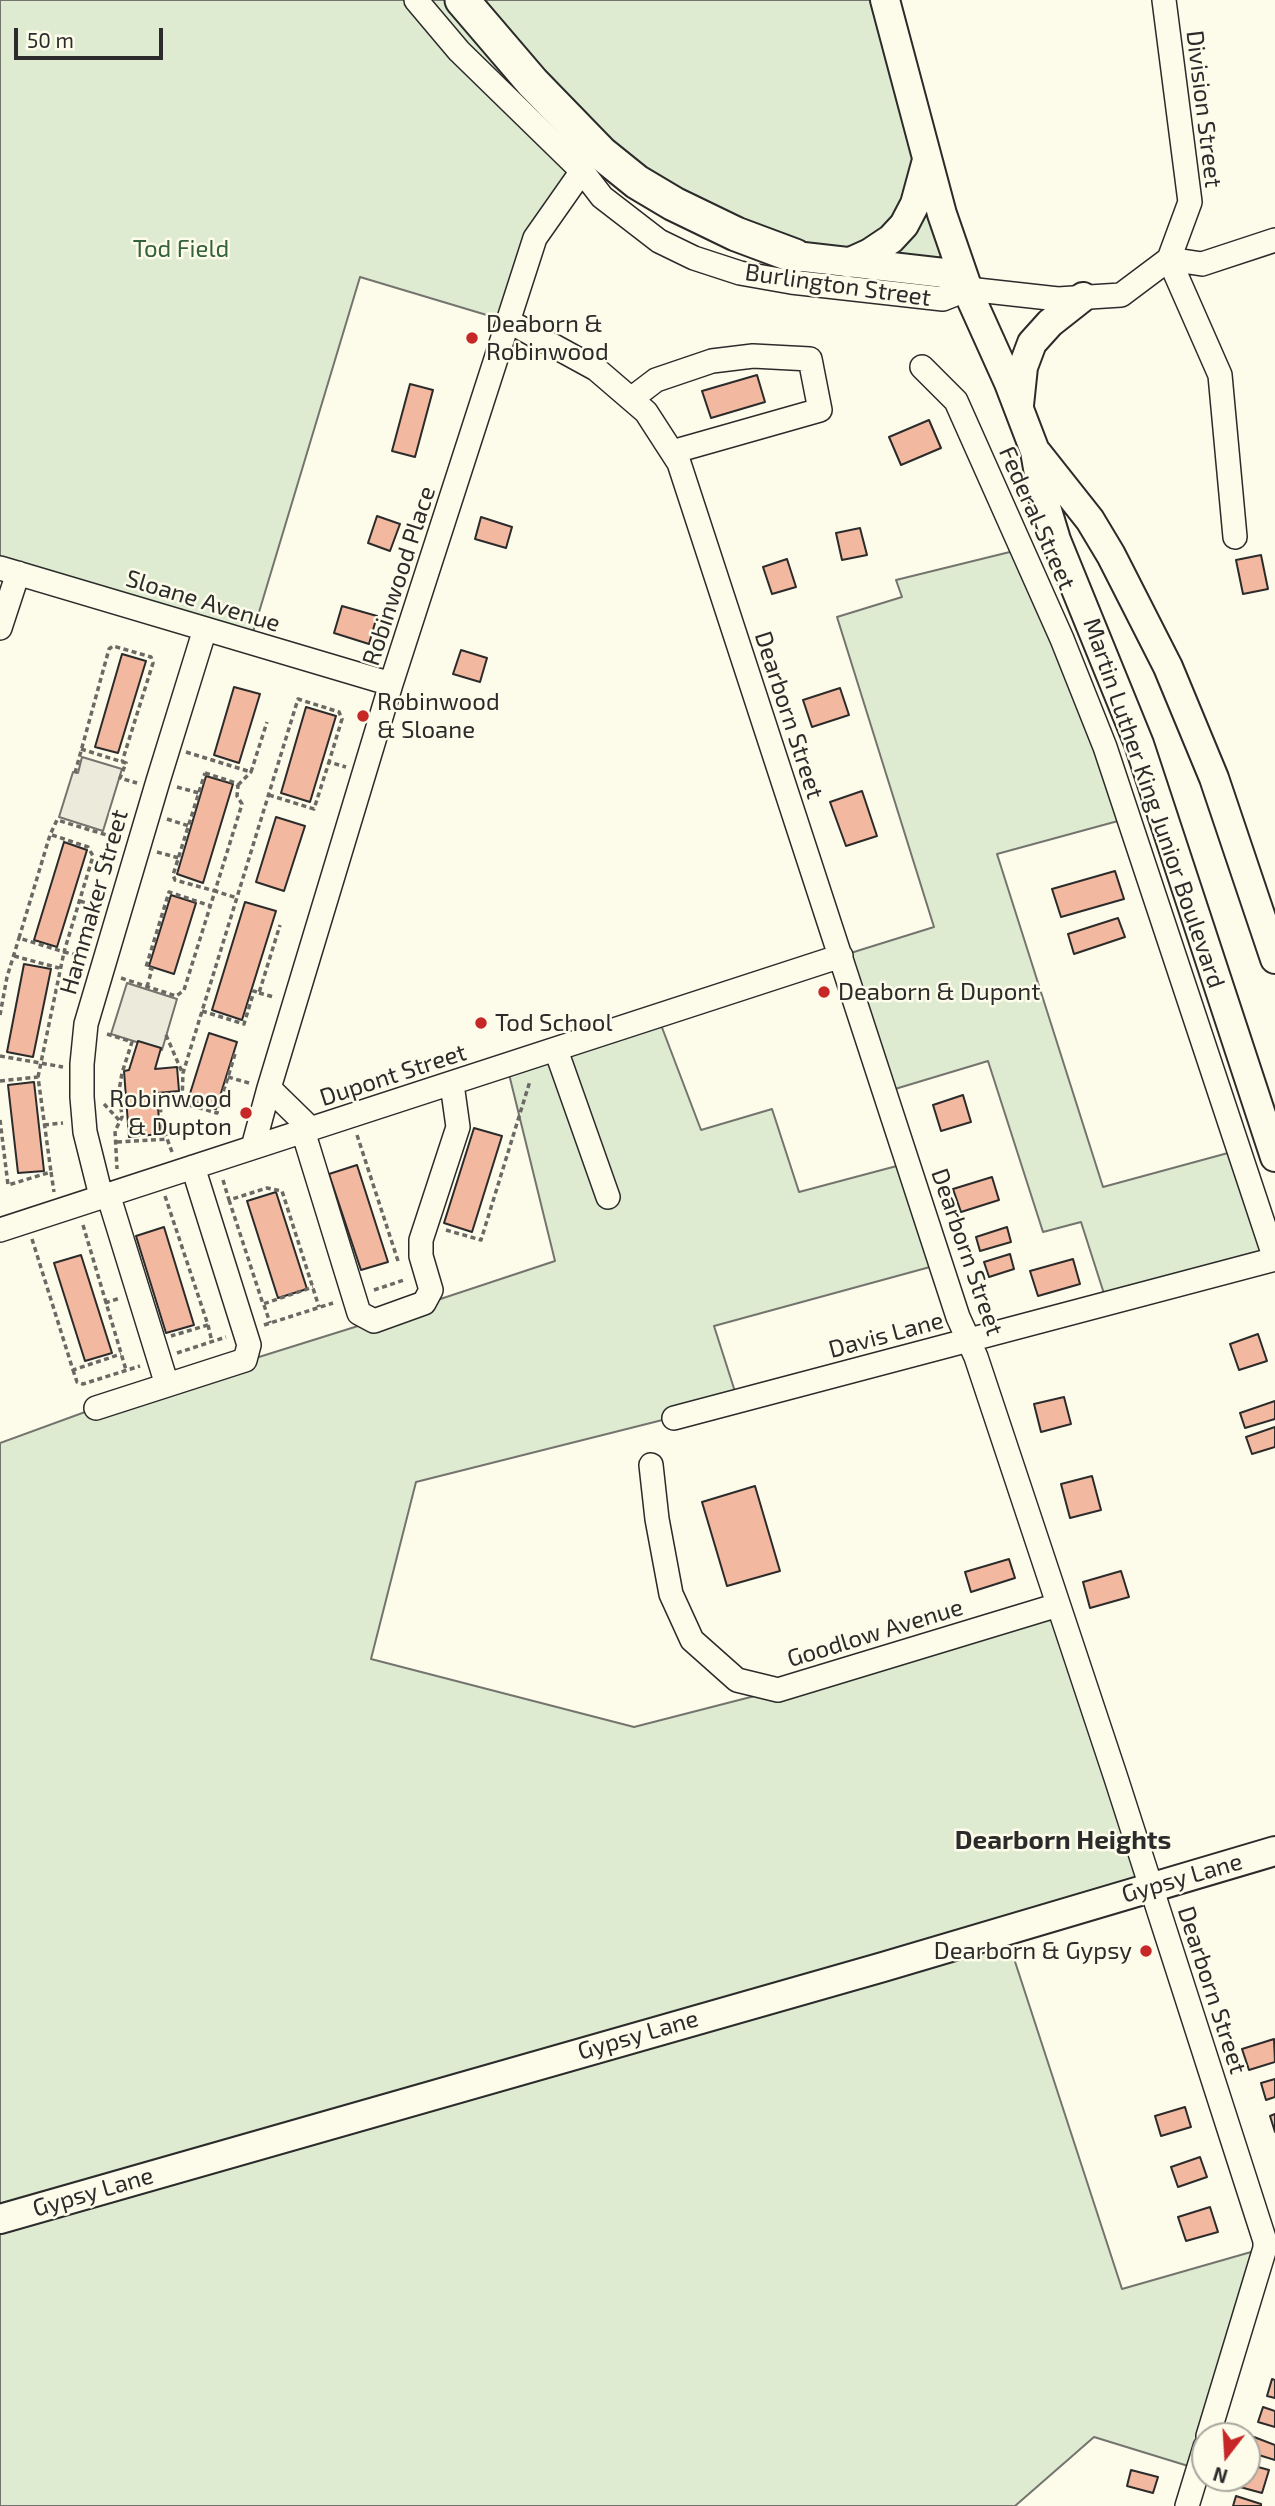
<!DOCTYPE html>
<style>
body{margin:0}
#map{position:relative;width:1275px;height:2506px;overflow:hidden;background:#fdfbea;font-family:"Exo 2",sans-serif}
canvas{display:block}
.north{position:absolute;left:1191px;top:2422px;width:70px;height:70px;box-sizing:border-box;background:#fdfbea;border:2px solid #a9a89e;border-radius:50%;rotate:197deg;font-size:19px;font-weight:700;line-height:28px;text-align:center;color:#2b2b2b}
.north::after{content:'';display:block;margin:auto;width:24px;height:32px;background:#c62828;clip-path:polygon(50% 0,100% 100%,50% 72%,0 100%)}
.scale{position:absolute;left:14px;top:28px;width:149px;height:32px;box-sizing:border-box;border:4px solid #2b2b2b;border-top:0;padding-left:9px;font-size:21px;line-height:24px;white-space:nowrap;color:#2b2b2b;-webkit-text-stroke:5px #fdfbea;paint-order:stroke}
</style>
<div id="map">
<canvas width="1275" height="2506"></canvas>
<div class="north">N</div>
<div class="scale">50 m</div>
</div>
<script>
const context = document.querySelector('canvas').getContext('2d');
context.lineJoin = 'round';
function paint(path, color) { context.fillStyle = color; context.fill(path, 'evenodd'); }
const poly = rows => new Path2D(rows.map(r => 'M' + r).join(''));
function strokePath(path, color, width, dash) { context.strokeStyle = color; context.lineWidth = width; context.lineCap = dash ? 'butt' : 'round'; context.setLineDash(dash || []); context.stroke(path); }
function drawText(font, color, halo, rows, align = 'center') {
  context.font = font + ' "Exo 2",sans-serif'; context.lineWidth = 5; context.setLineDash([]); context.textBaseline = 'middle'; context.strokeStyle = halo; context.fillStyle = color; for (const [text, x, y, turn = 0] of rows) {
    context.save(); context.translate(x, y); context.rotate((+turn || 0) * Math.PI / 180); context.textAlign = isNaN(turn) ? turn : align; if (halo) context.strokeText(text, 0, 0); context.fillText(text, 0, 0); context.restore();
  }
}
const green = poly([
 [0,0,885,0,968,289,871,266,582,171,535,238,510,322,360,277,250,642,0,568,0,0],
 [1022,549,1129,818,997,854,1103,1187,1239,1150,1275,1259,1107,1303,1081,1222,1043,1232,988,1061,885,1092,841,956,934,927,837,617,902,597,896,580,1022,549],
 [658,1017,701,1130,772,1109,799,1192,908,1163,941,1264,714,1326,738,1401,416,1482,371,1659,634,1727,778,1690,1058,1605,1150,1888,1005,1931,1122,2289,1265,2248,1198,2469,1094,2437,1015,2506,0,2506,0,1443,96,1408,374,1321,555,1261,507,1066,658,1017]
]);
const parking = poly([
 [82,757,122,769,103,831,59,817,73,772,78,773,82,757],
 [127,983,177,999,162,1050,111,1034,127,983]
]);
const building = poly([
 [757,375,765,402,711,418,702,391,757,375],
 [410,384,433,390,415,457,392,451,410,384],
 [929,420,941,448,901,465,889,437,929,420],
 [377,516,400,524,390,551,368,543,377,516],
 [481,517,512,527,506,548,475,539,481,517],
 [860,528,867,555,842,560,836,533,860,528],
 [1261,555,1268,589,1243,594,1236,560,1261,555],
 [787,559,796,587,772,594,763,567,787,559],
 [342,606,377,616,369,644,334,633,342,606],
 [461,650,487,658,480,682,453,674,461,650],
 [122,654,146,661,118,753,95,747,122,654],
 [234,687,260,694,239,763,214,755,234,687],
 [840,688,849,715,812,727,803,700,840,688],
 [306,707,336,716,310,802,281,793,306,707],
 [206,776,233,784,203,883,177,874,206,776],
 [862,791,877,836,846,846,830,802,862,791],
 [276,817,305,826,284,891,256,882,276,817],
 [64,842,87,850,57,947,34,940,64,842],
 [1115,871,1124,899,1061,917,1052,889,1115,871],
 [171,895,196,903,174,974,149,966,171,895],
 [245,902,276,911,242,1020,212,1010,245,902],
 [1118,918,1125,937,1074,954,1068,934,1118,918],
 [24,964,51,969,33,1057,7,1052,24,964],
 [209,1033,237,1042,216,1109,188,1100,209,1033],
 [138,1041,161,1048,155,1069,177,1067,179,1091,157,1093,160,1134,129,1137,124,1071,129,1070,138,1041],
 [34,1082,44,1171,18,1173,8,1085,34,1082],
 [963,1095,971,1122,941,1131,933,1105,963,1095],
 [474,1128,502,1136,472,1232,444,1223,474,1128],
 [357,1165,388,1262,361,1270,329,1174,357,1165],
 [992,1177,999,1200,961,1212,953,1189,992,1177],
 [276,1192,307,1289,278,1298,247,1201,276,1192],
 [164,1227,194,1325,166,1333,136,1236,164,1227],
 [1007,1227,1011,1242,980,1251,976,1237,1007,1227],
 [1010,1254,1014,1269,989,1277,984,1262,1010,1254],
 [81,1255,112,1353,85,1361,54,1263,81,1255],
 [1073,1259,1080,1284,1038,1296,1030,1271,1073,1259],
 [1258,1334,1267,1361,1239,1370,1230,1344,1258,1334],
 [1064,1397,1071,1424,1041,1432,1034,1404,1064,1397],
 [1275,1401,1275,1419,1245,1428,1240,1413,1275,1401],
 [1275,1427,1275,1447,1252,1454,1246,1437,1275,1427],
 [1092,1476,1101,1510,1070,1518,1061,1484,1092,1476],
 [755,1486,780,1571,727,1586,702,1502,755,1486],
 [1009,1559,1015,1578,971,1592,965,1572,1009,1559],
 [1121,1571,1129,1597,1090,1608,1083,1582,1121,1571],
 [1274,2039,1275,2062,1249,2070,1242,2049,1274,2039],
 [1275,2079,1275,2097,1266,2100,1261,2083,1275,2079],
 [1185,2107,1191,2127,1161,2136,1155,2116,1185,2107],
 [1275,2114,1275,2132,1270,2116,1275,2114],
 [1200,2157,1207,2177,1178,2187,1171,2167,1200,2157],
 [1210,2207,1218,2232,1186,2241,1178,2217,1210,2207],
 [1272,2379,1275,2380,1275,2398,1267,2396,1272,2379],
 [1263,2407,1275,2411,1275,2427,1258,2422,1263,2407],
 [1254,2437,1275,2445,1275,2460,1249,2452,1254,2437],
 [1247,2464,1269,2470,1262,2493,1240,2487,1243,2478,1247,2478,1247,2464],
 [1131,2470,1158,2477,1153,2493,1127,2486,1131,2470],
 [1236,2496,1261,2504,1261,2506,1233,2506,1236,2496]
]);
const path = poly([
 [81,749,126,763,120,778,137,783],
 [186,752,251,772,267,722],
 [75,773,109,649,113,646,151,657,153,663,122,762],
 [205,773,236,783,238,786,237,796,242,804,215,891,175,880,173,875,205,773],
 [238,785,251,772],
 [177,787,199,793],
 [269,795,314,809,329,762],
 [167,819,189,826],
 [52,835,88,847,93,856,64,952,19,938,50,835,57,820,120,839],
 [157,852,179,858],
 [80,901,101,908],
 [14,956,59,968],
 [121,978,176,996,179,994,184,990,215,891,237,898],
 [147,987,152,969,146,967,169,892,211,906],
 [259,993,274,997],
 [202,1011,244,1024,254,991,259,993,280,925],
 [0,1015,7,977,19,938],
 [107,1034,132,1042,122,1073,119,1091,122,1117,115,1131,117,1169],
 [166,1035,182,1072],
 [235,1054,217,1113,182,1103,183,1073,298,699,339,712,342,719,329,762,346,767],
 [0,1056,63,1067],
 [38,1077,64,952,84,957],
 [228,1077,249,1083],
 [0,1081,38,1077,51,1172],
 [104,1104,119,1120],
 [0,1120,8,1185,51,1172,54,1192],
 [44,1125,63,1123],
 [357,1135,399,1264],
 [117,1142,167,1139],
 [172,1152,165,1133,162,1131,160,1102,182,1103],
 [223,1180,229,1200,267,1188,282,1191,319,1307],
 [165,1196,208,1325,171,1336],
 [229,1200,263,1304,313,1287],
 [83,1225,126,1370],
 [446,1230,481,1240,530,1081],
 [32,1239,73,1370,121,1354],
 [374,1290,404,1280,404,1278],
 [105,1303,120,1298],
 [264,1305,270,1323],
 [208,1325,212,1342],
 [264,1325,333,1303],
 [177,1353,226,1337],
 [73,1370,77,1382,83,1384,140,1366]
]);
const minor = poly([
 [416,0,459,51,582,171,602,197,659,241,694,258,740,273,791,282,943,299,968,289,1058,299,1121,295,1169,259,1190,202,1164,0],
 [1169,259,1220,375,1235,537],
 [1169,259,1202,264,1275,240],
 [510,322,596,369,646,412,679,463,958,1317,976,1357,1116,1778,1265,2241,1265,2248,1208,2436],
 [922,367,956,401,1062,639,1105,747,1275,1259],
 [631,399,656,380,712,361,753,356,810,359,820,410,672,452],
 [0,568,391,684],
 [0,628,18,573],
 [556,1050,608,1197],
 [269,1088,311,1129],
 [303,1131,359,1313,374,1321,424,1303,431,1290,421,1256,421,1240,458,1127,452,1084],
 [253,1147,269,1088,391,684,535,238,582,171],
 [108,1194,167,1385],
 [101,1196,85,1132,82,1097,82,1064,86,1024,158,781,205,629],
 [0,1230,841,956],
 [96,1408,245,1360,249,1345,193,1167],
 [674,1418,1275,1259],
 [651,1465,657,1519,671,1594,692,1640,737,1680,778,1690,1058,1605],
 [1187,2506,1205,2447]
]);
const major = poly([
 [885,0,942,214,972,301,1009,383,1035,451,1043,497,1056,540,1139,744,1275,1157],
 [795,256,944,273,968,289],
 [848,263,870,253,891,239,904,225,915,204,927,160],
 [1019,405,1023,367,1032,343,1050,323,1083,297],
 [1037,453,1090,520,1111,555,1168,667,1214,778,1275,959],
 [0,2219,883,1967,1275,1851]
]);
const highway = poly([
 [462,0,533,83,601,153,637,182,674,204,736,234,795,256]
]);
const markers = [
 [472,338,7,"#c62828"],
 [363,716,7,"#c62828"],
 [824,992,7,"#c62828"],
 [481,1023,7,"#c62828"],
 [246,1113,7,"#c62828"],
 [1146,1951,7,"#c62828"]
];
const streetNames = [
 ["Division Street",1204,109,83],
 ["Burlington Street",838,285,8],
 ["Federal Street",1037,518,66],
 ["Robinwood Place",399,576,-72],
 ["Sloane Avenue",203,601,17],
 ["Dearborn Street",789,715,72],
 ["Martin Luther King Junior Boulevard",1154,803,71],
 ["Hammaker Street",94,902,-74],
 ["Dupont Street",393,1075,-18],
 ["Dearborn Street",967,1252,71],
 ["Davis Lane",886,1335,-15],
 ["Goodlow Avenue",875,1633,-17],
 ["Gypsy Lane",1182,1878,-16],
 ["Dearborn Street",1212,1990,72],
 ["Gypsy Lane",638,2035,-16],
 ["Gypsy Lane",93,2192,-16]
];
const parkNames = [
 ["Tod Field",181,249]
];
const poiNames = [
 ["Deaborn &",486,324],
 ["Robinwood",486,352],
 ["Robinwood",377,702],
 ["& Sloane",377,730],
 ["Deaborn & Dupont",838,992],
 ["Tod School",495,1023],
 ["Robinwood",232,1099,"right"],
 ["& Dupton",232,1127,"right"],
 ["Dearborn & Gypsy",1132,1951,"right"]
];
const neighbourhoodNames = [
 ["Dearborn Heights",1063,1840]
];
paint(green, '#deebd1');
strokePath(green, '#74746e', 2);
paint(parking, '#eceadb');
strokePath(parking, '#74746e', 2);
paint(building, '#f2b8a0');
strokePath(building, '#2b2b2b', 2);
strokePath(minor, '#2b2b2b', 26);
strokePath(major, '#2b2b2b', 32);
strokePath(highway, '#2b2b2b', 37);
strokePath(path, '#6a6964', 3.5, [5, 3.5]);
strokePath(minor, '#fdfbea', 23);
strokePath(major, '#fdfbea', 28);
strokePath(highway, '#fdfbea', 33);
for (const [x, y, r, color] of markers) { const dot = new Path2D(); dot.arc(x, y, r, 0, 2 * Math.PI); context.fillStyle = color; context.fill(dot); strokePath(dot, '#fdfbea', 2.5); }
drawText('24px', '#2b2b2b', '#fdfbea', streetNames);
drawText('24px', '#34623c', '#fdfbea', parkNames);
drawText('24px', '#2b2b2b', '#fdfbea', poiNames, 'left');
drawText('bold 26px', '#2b2b2b', '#fdfbea', neighbourhoodNames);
</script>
